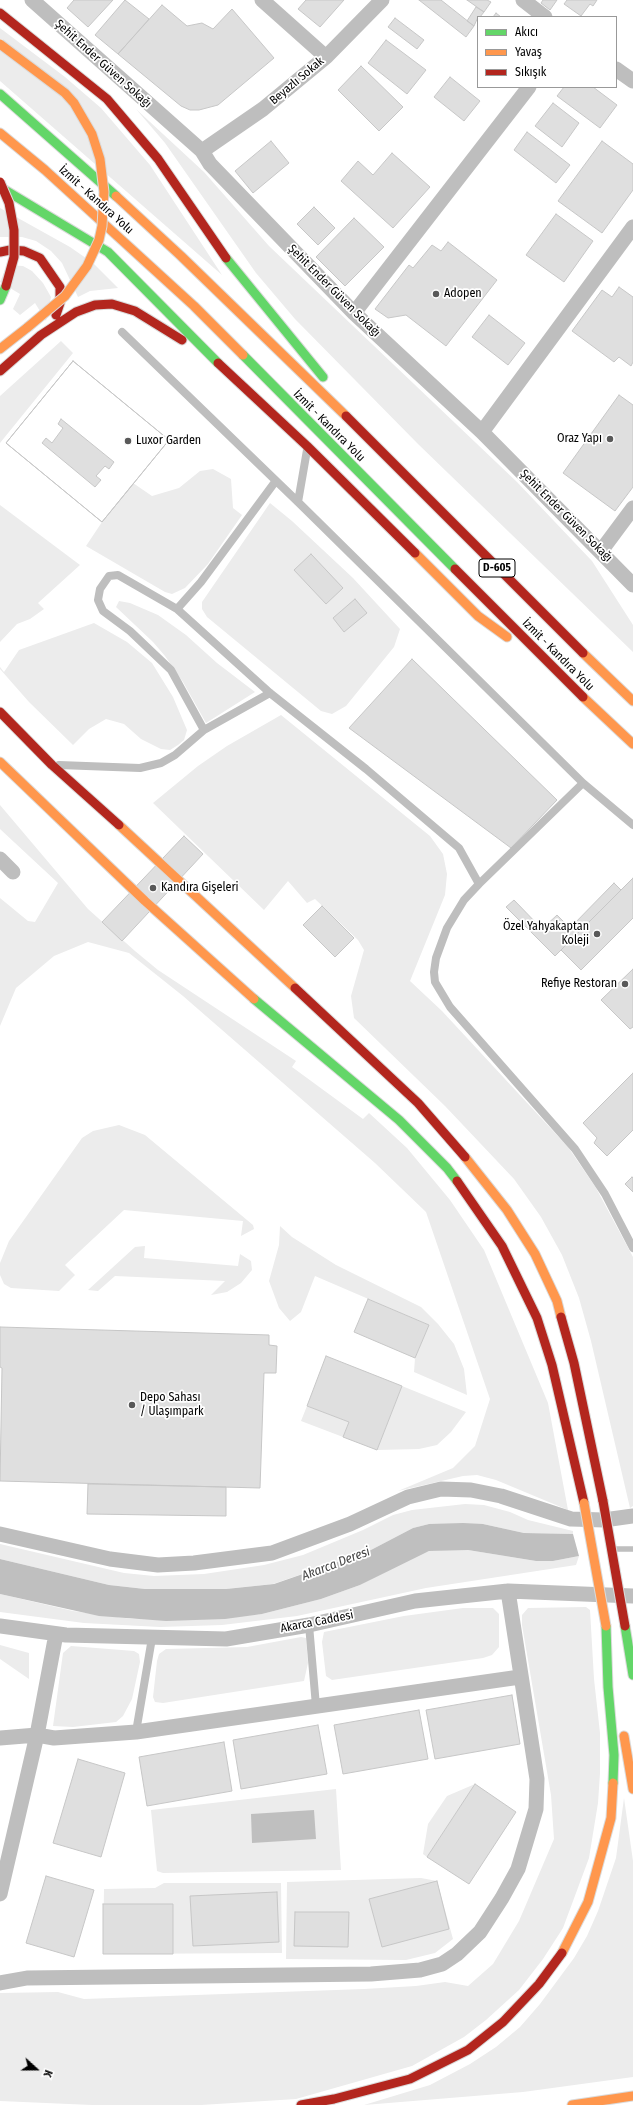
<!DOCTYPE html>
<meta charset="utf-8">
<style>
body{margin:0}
#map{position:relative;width:633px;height:2105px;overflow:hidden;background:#fff;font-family:"Fira Sans Condensed",sans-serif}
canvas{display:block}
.legend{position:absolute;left:477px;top:16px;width:140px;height:72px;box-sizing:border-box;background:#fff;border:1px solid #999;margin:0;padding:5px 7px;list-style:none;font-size:12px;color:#000}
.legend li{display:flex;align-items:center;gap:8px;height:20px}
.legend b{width:20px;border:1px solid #999}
.north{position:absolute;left:16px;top:2049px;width:40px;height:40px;-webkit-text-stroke:3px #fff;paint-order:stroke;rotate:111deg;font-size:11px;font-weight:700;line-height:16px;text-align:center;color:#000}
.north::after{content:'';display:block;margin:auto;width:14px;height:18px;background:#000;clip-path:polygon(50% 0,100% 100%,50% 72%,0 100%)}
</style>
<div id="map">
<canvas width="633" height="2105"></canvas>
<ul class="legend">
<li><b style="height:5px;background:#63d668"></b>Akıcı</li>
<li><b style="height:5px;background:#ff974d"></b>Yavaş</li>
<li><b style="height:5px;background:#b3261e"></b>Sıkışık</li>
</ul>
<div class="north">K</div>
</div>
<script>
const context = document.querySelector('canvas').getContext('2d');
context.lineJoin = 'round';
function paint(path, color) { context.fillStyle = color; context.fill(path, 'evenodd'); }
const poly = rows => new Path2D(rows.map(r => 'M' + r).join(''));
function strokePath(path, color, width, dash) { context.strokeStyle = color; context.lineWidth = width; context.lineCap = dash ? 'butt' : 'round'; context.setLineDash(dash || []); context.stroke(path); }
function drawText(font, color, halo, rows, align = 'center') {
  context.font = font + ' "Fira Sans Condensed",sans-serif'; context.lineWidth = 3.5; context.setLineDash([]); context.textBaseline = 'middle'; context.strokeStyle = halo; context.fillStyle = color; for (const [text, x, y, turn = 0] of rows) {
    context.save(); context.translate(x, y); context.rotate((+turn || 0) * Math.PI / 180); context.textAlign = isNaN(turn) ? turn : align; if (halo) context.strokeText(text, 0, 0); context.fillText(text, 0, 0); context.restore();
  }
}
const green = poly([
 [0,28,65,77,101,108,150,165,222,275,0,81],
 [136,109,204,172,269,246,517,482,592,561,633,625,633,652,418,444,295,319,256,273,165,143],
 [0,208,70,247,93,263,118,288,90,291,78,297,62,263,51,251,36,241,22,237,0,237],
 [7,265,23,266,32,271,43,283,51,297,46,321,35,303,20,315,13,309,20,294,0,282],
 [61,341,73,353,0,443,0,396],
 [213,469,231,479,233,508,242,515,208,564,185,588,172,594,165,592,86,546,102,522,133,483,152,496,179,488,200,471],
 [270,503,292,521,353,578,400,629,394,647,346,706,332,714,321,711,207,617,202,609,202,602],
 [0,505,80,565,38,603,44,609,30,619,17,624,0,642],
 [119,601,130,603,158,615,186,635,217,663,255,692,206,723,183,682,165,656,153,642,116,607],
 [94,623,127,642,152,663,173,697,187,730,184,740,178,745,170,750,161,749,141,739,124,724,106,719,89,729,73,745,29,702,0,669,0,667,4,672,19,650],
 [281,715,430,836,443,854,447,874,445,895,410,981,442,1011,568,1147,596,1188,633,1257,633,1506,630,1508,591,1341,579,1298,562,1255,541,1217,514,1179,445,1106,354,1018,351,996,364,950,358,940,315,899,307,903,288,881,264,910,153,803,198,766,227,746],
 [0,805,88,909,135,951,158,970,296,1061,292,1067,363,1119,369,1113,407,1148,450,1200,484,1250,548,1403,568,1510,496,1480,477,1475,463,1476,398,1491,453,1468,475,1446,490,1399,426,1212,375,1163,183,996,129,953,88,942,54,956,16,988,0,1026,0,898,28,921,35,922,58,883,0,829],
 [119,1125,145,1135,253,1225,254,1229,241,1236,243,1221,124,1210,65,1265,75,1275,59,1291,11,1288,4,1284,0,1275,0,1263,9,1241,82,1138,93,1131],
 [280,1226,292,1237,336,1265,421,1307,438,1324,454,1344,464,1369,467,1395,414,1372,415,1358,429,1325,315,1276,301,1312,290,1321,279,1308,269,1281,279,1245],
 [145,1246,144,1258,238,1266,240,1254,251,1261,252,1270,241,1283,227,1292,211,1295,225,1281,115,1276,98,1291,88,1290,135,1247],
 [402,1386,466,1412,451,1432,437,1445,419,1449,377,1450],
 [307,1406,349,1422,343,1437,301,1421],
 [465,1504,484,1505,510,1512,528,1520,573,1531,573,1534,524,1533,483,1524,429,1524,413,1528,369,1551,273,1584,226,1589,145,1589,109,1585,0,1559,0,1544,124,1573,154,1576,204,1574,264,1565,303,1555,363,1530,393,1515,412,1510],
 [444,1550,468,1550,536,1561,553,1561,579,1556,576,1565,426,1588,297,1616,222,1625,160,1627,84,1623,0,1612,0,1594,73,1611,132,1619,193,1620,262,1614,321,1599,360,1585,416,1556,429,1551],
 [586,1607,590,1610,594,1679,600,1733,600,1773,598,1803,589,1858,563,1928,543,1959,519,1990,486,2020,464,2037,412,2066,296,2099,201,2105,92,2105,0,2101,0,1993,58,1992,84,1999,364,1989,416,1986,445,1982,468,1986,493,1964,519,1921,554,1839,551,1795,522,1625,522,1615,528,1608],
 [463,1608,493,1608,499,1614,499,1647,492,1655,483,1658,332,1680,326,1676,322,1642,324,1632,404,1616],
 [301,1637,306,1638,308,1663,304,1681,163,1703,155,1702,153,1697,157,1661,159,1654,166,1649,247,1647],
 [0,1645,29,1653,29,1679,0,1659],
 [71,1646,134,1651,139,1654,140,1662,132,1699,123,1716,116,1722,73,1727,53,1726,63,1653],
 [475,1784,427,1857,423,1854,428,1824,447,1796],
 [336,1789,341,1870,163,1873,157,1871,151,1810],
 [624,1798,633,1861,633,2077,523,2092,364,2105,430,2085,470,2064,496,2047,520,2027,540,2004,574,1958,587,1936,598,1911,616,1858],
 [421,1878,437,1881,453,1939,435,1953,406,1960,286,1959,287,1882],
 [164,1883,281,1883,282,1953,103,1954,104,1889,155,1888]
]);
const water = poly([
 [463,1523,483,1524,524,1533,573,1534,579,1556,553,1561,536,1561,468,1550,429,1551,360,1585,321,1599,262,1614,225,1619,166,1621,99,1616,0,1594,0,1559,109,1585,145,1589,226,1589,274,1584,369,1551,413,1528,429,1524],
 [314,1810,316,1839,252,1843,251,1814]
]);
const stream = poly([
 [615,1549,633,1549]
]);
const building = poly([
 [74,0,113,0,88,27,67,8,74,0],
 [125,0,149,19,118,54,95,35,125,0],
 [306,0,344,0,320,27,298,9,306,0],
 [419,0,441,0,474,26,466,37,419,0],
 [467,0,487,0,491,2,484,12,467,0],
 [543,0,557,0,550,10,541,3,543,0],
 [567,0,597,0,593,6,590,4,581,16,564,4,567,0],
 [162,5,187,26,202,23,213,29,232,9,274,58,218,105,199,110,190,110,181,106,118,54,162,5],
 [476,7,484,12,480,17,478,17,474,26,467,21,476,7],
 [496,13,501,17,493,17,496,13],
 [395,18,424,40,417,49,388,27,395,18],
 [386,40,426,70,407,94,368,63,386,40],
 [361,66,403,107,379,131,338,90,361,66],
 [450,77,480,101,464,121,434,97,450,77],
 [564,87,593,87,617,105,600,128,557,96,564,87],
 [553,103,579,123,562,147,535,126,553,103],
 [527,132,570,165,556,183,514,150,527,132],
 [271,141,289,163,253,193,235,171,271,141],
 [602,141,633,164,633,190,602,233,558,201,602,141],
 [392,153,430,187,393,228,341,181,358,161,373,175,392,153],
 [314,207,335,228,318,245,297,224,314,207],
 [556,214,593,241,564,282,526,255,556,214],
 [354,218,384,247,345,286,316,257,354,218],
 [448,242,497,280,446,346,406,315,388,318,375,309,409,265,413,268,432,245,441,251,448,242],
 [619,287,633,297,633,362,631,366,619,357,614,362,572,331,602,290,612,297,619,287],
 [489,315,525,343,508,365,472,337,489,315],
 [73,361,169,440,102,522,6,443,73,361],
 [61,419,114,462,109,469,105,466,96,476,101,480,95,487,42,443,46,438,52,443,63,428,58,424,61,419],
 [73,361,169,440,102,522,6,443,73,361],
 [619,395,633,405,633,487,615,511,563,473,619,395],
 [311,554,343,588,326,604,294,570,311,554],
 [355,599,367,613,344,632,333,618,355,599],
 [412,659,557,800,511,848,349,728,412,659],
 [184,836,203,854,122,941,102,922,184,836],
 [633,878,633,918,581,970,561,950,633,878],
 [614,883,621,890,555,956,506,907,514,900,542,929,557,915,570,928,614,883],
 [322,906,354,938,335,957,303,925,322,906],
 [633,969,633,1027,630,1029,601,1000,633,969],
 [633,1073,633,1130,607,1156,594,1143,597,1138,583,1123,633,1073],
 [632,1177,633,1178,633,1192,625,1184,632,1177],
 [368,1299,429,1325,415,1358,354,1332,368,1299],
 [0,1327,269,1335,269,1345,277,1346,276,1373,264,1373,260,1488,0,1481,2,1368,0,1367,0,1327],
 [326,1356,402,1386,377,1450,343,1437,349,1422,307,1406,326,1356],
 [88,1484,226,1487,226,1516,87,1514,88,1484],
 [512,1695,520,1744,435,1759,426,1710,512,1695],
 [419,1710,428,1759,343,1774,334,1725,419,1710],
 [318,1725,327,1774,241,1789,233,1740,318,1725],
 [224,1742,232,1791,147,1806,139,1757,224,1742],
 [78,1759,125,1773,101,1857,53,1843,78,1759],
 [475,1784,516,1812,469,1884,427,1857,475,1784],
 [46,1876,94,1890,74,1957,26,1943,46,1876],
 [437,1881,449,1929,382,1947,369,1899,437,1881],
 [277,1892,279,1942,193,1946,190,1896,277,1892],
 [103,1904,173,1904,173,1954,103,1954,103,1904],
 [295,1912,349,1912,348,1947,294,1946,295,1912]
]);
const lane = poly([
 [122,332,298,502,583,783,633,825],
 [298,502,307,450],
 [177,609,270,693,366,769,459,848,479,884,464,900,447,928,436,958,434,972,435,982,450,1007,575,1149,605,1194,633,1248],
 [204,730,270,693],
 [59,765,140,768,161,763,175,755,204,730,171,670,130,631,103,611,98,600,100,589,109,576,118,575,177,609,201,582,275,482],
 [479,884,583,783],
 [309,1625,316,1706],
 [136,1732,152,1638]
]);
const street = poly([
 [32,0,202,151,210,164,354,313,482,432,633,585],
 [262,0,326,57],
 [523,0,545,17],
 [616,69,633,81],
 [202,151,263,109,326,57,382,0],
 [354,313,529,87],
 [482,432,633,227],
 [601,551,633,508],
 [0,859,13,872],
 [0,1534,110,1559,158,1565,194,1563,272,1553,350,1524,408,1497,441,1489,471,1490,501,1496,571,1519,604,1520,633,1516],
 [0,1626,66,1635,226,1639,309,1625,415,1601,508,1591,633,1596],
 [0,1738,37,1735,54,1738,136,1732,520,1677],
 [0,1894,37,1735,56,1634],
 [0,1983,27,1978,371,1974,420,1970,442,1964,457,1954,480,1932,502,1898,518,1869,536,1809,537,1779,508,1591]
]);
const fast = poly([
 [0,94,116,196],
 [0,187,108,252,218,363],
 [226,258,323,377],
 [0,300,6,286],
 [243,355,455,569],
 [254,999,399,1120,447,1168,457,1181],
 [606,1626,608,1687,614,1755,613,1783],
 [625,1626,633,1675]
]);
const slow = poly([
 [0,133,45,170,194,306,243,355],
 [116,196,181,256,346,416],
 [0,349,28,327],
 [415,553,478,616,507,637],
 [583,653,633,701],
 [583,697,633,744],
 [0,762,145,901,254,999],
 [119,825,295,988],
 [465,1157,507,1210,535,1254,557,1301,561,1317],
 [624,1736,633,1789],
 [562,1953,588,1902,611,1818,613,1783],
 [572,2105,633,2096]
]);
const jam = poly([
 [0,13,107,99,158,159,226,258],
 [0,252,10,250,24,251,40,258,60,287,60,303,56,315],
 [218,363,307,446,415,553],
 [0,371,41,335,76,312,95,305,112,304,135,311,182,340],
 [346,416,583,653],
 [455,569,583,697],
 [0,712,52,765,119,825],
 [295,988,418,1103,465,1157],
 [457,1181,502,1246,537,1318,552,1365,584,1503],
 [561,1317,574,1363,603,1501],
 [301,2105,334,2099,410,2079,468,2050,503,2022,539,1984,562,1953]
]);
const slowBridge = poly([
 [0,44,65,93,74,103,92,134,100,159,104,192,102,226,99,240,87,266,65,296,28,327],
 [584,1503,606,1626]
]);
const jamBridge = poly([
 [0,182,9,203,14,230,14,257,6,286],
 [603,1501,625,1626]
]);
const markers = [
 [436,294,4,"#595959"],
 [610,439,4,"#595959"],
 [128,441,4,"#595959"],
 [153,888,4,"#595959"],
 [597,934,4,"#595959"],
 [625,984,4,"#595959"],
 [132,1405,4,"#595959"]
];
const shields = [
 [497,568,36]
];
const shieldNames = [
 ["D-605",497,568]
];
const streetNames = [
 ["Şehit Ender Güven Sokağı",103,64,42],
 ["Beyazlı Sokak",297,81,-40],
 ["İzmit - Kandıra Yolu",96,200,42],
 ["Şehit Ender Güven Sokağı",334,291,45],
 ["İzmit - Kandıra Yolu",329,426,45],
 ["Şehit Ender Güven Sokağı",566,516,45],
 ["İzmit - Kandıra Yolu",558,655,45],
 ["Akarca Caddesi",317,1622,-11]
];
const poiNames = [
 ["Adopen",444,294],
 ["Oraz Yapı",602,439,"right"],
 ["Luxor Garden",136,441],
 ["Kandıra Gişeleri",161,888],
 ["Özel Yahyakaptan",589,927,"right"],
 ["Koleji",589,941,"right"],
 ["Refiye Restoran",617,984,"right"],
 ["Depo Sahası",140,1398],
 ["/ Ulaşımpark",140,1412]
];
const waterNames = [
 ["Akarca Deresi",336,1564,-21]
];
paint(green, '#ececec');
paint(water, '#bfbfbf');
strokePath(stream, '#bfbfbf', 5.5);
paint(building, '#dfdfdf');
strokePath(building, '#c7c7c7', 1);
strokePath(fast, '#dbdbdb', 11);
strokePath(slow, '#dbdbdb', 11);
strokePath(jam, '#dbdbdb', 11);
strokePath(lane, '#bebebe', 8);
strokePath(street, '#bebebe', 15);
strokePath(fast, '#63d668', 9);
strokePath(slow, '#ff974d', 9);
strokePath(jam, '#b3261e', 9);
strokePath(slowBridge, '#dbdbdb', 11, []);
strokePath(jamBridge, '#dbdbdb', 11, []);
strokePath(slowBridge, '#ff974d', 9);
strokePath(jamBridge, '#b3261e', 9);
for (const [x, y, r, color] of markers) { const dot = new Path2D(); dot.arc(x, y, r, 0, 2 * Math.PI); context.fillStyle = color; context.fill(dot); strokePath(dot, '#fff', 1.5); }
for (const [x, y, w] of shields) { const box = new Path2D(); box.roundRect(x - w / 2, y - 9, w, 18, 3); context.fillStyle = '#fff'; context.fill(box); strokePath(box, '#000', 1); }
drawText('bold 11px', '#000', null, shieldNames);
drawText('12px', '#000', '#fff', streetNames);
drawText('12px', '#000', '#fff', poiNames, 'left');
drawText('italic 13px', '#444', '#fff', waterNames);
</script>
